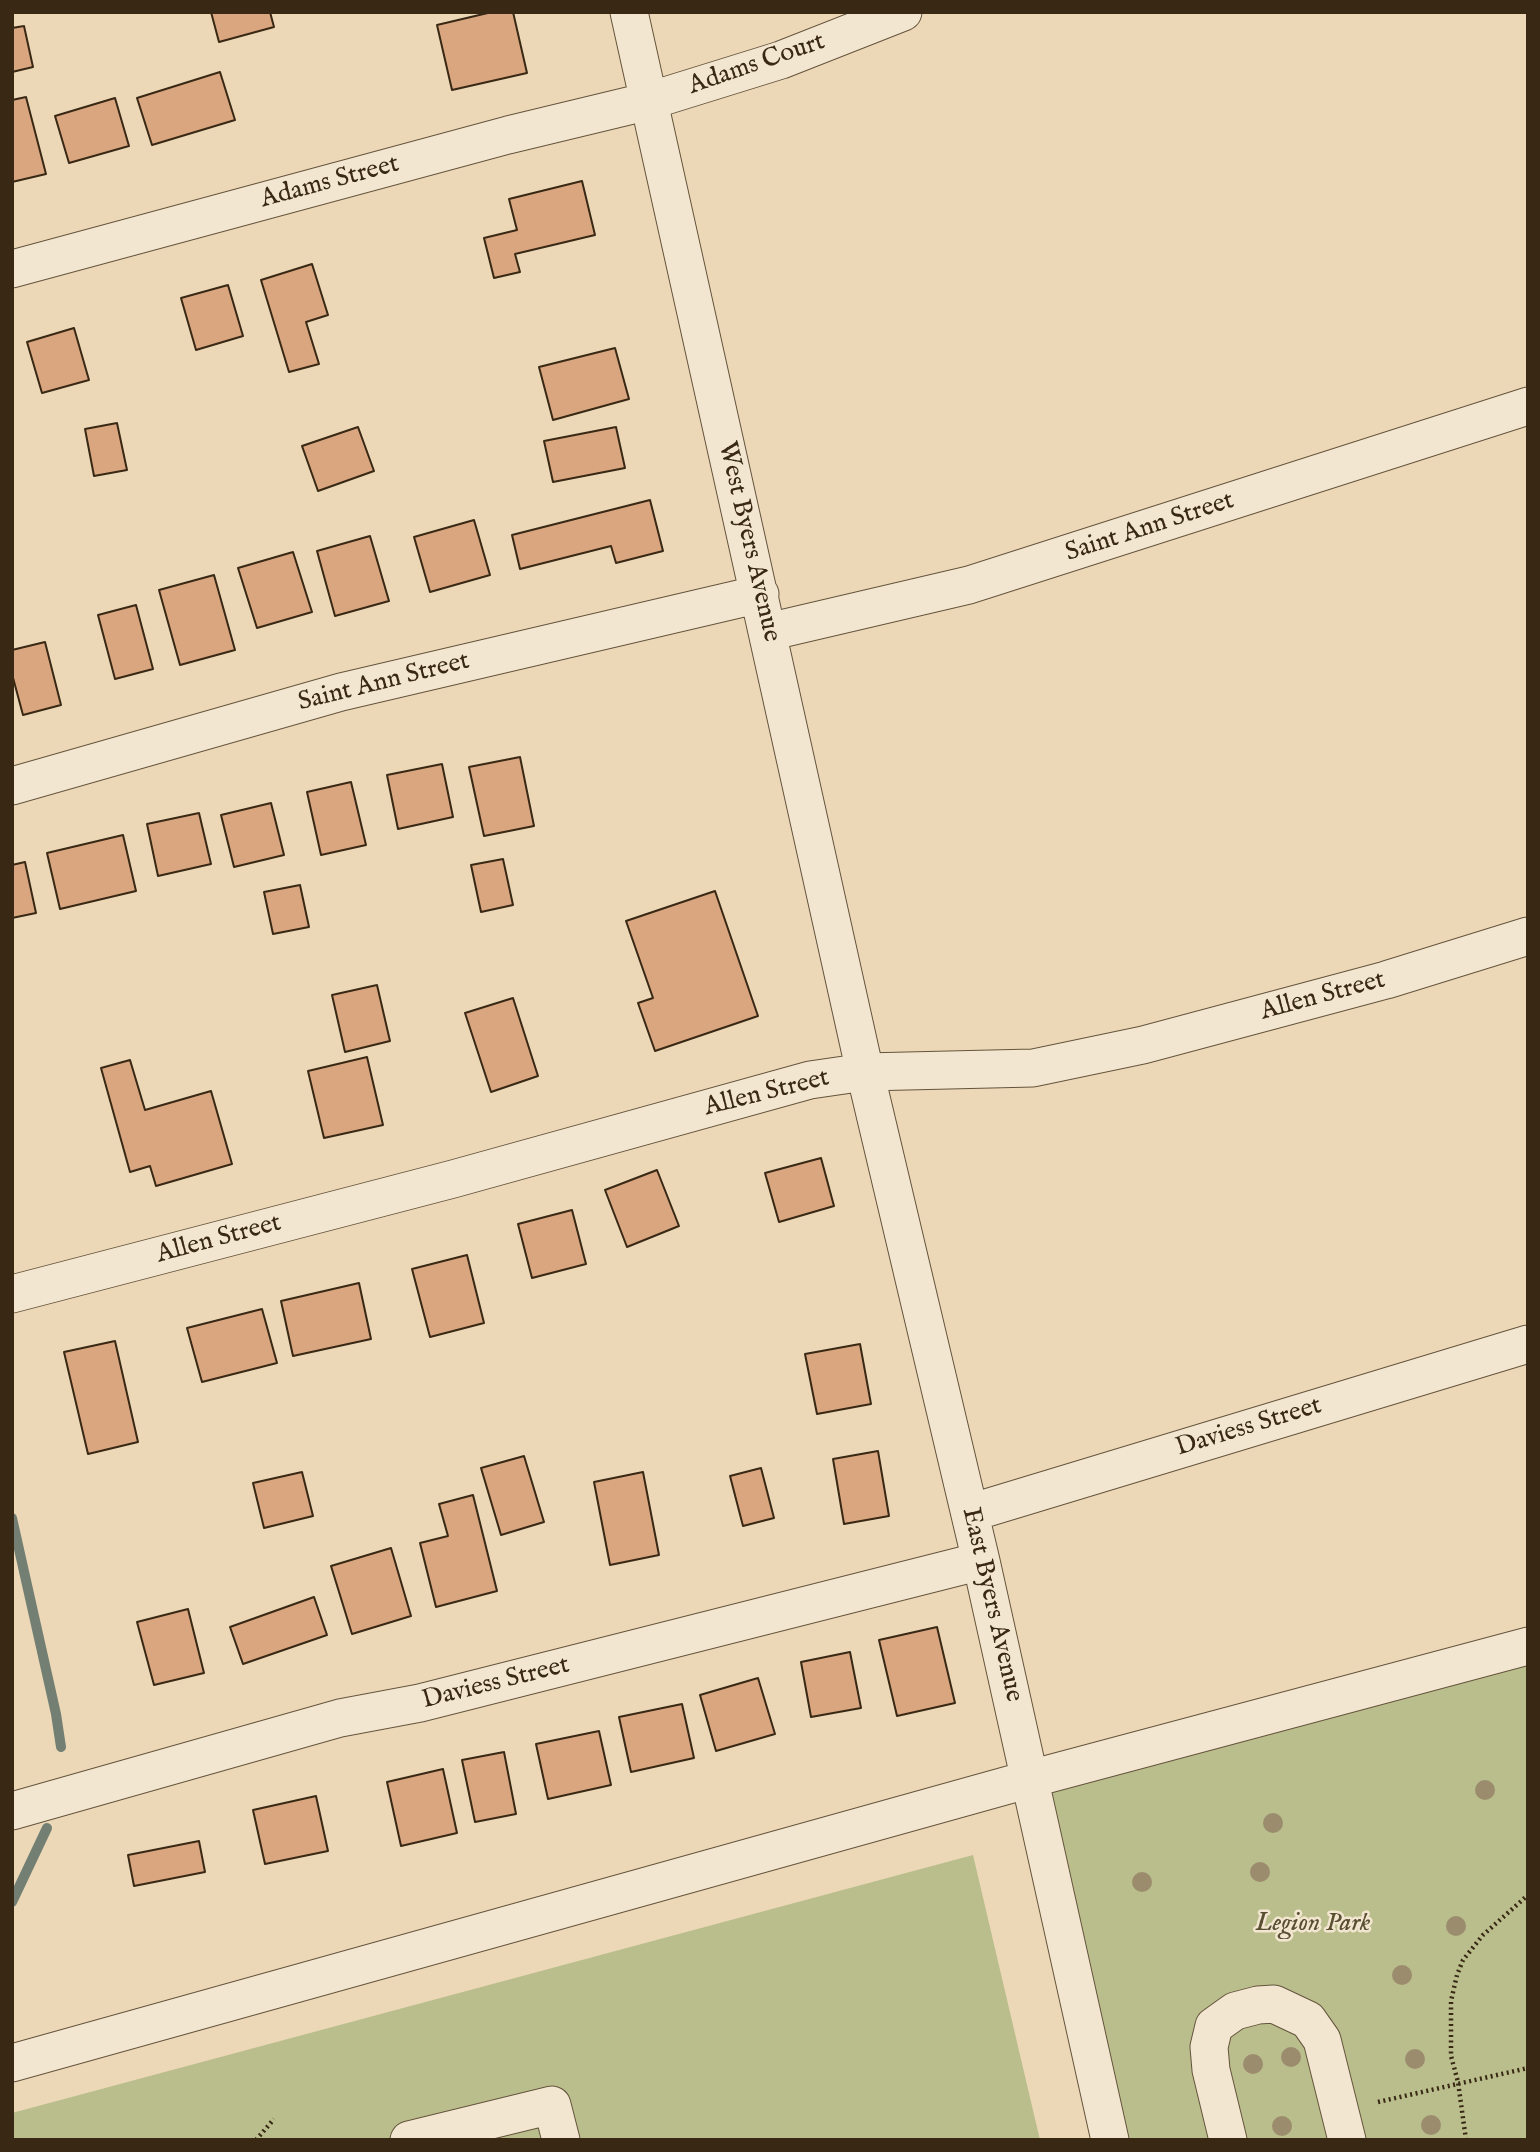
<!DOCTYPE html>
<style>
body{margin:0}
#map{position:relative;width:1540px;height:2152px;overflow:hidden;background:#ecd8b7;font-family:"IM FELL English",serif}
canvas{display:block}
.frame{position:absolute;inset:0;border:14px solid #382814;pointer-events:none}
</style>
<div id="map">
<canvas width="1540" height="2152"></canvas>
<div class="frame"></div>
</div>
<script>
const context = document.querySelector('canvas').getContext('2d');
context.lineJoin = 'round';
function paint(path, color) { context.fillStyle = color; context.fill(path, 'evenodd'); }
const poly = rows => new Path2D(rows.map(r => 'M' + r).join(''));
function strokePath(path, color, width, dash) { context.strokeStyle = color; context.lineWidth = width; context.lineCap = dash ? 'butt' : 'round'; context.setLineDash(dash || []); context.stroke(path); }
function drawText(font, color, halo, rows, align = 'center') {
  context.font = font + ' "IM FELL English",serif'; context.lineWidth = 5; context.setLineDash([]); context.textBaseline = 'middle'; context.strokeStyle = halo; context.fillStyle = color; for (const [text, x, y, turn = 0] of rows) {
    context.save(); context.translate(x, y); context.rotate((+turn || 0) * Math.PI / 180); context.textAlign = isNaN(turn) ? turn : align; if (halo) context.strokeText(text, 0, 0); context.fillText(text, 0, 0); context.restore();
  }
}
const green = poly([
 [1528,1646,1528,2140,1127,2140,1030,1779],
 [973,1855,1040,2140,12,2140,12,2113]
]);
const stream = poly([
 [12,1518,56,1714,61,1747],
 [12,1902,47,1828]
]);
const building = poly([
 [211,12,270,12,274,27,219,42,211,12],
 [492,12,513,12,527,73,452,90,437,25,492,12],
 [24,26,33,67,12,72,12,28,24,26],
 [220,72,235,120,152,145,137,98,220,72],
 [26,97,46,174,12,182,12,100,26,97],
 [115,98,129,146,69,163,55,116,115,98],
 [582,181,595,235,515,254,520,272,494,278,484,238,517,230,509,199,582,181],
 [312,264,328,315,306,322,319,364,289,372,261,280,312,264],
 [228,285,243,336,196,350,181,298,228,285],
 [74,328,89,380,42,393,27,342,74,328],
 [615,348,629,399,553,420,539,367,615,348],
 [117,423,127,470,94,476,85,429,117,423],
 [358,427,374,471,318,491,302,446,358,427],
 [616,427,625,468,553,482,544,441,616,427],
 [650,500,663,551,616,563,611,546,520,569,512,535,650,500],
 [474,520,490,575,430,592,414,537,474,520],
 [370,536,389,601,335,616,317,551,370,536],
 [293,552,312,612,257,628,238,568,293,552],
 [214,575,235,650,180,665,159,590,214,575],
 [136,605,153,669,115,679,98,615,136,605],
 [45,642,61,705,23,715,12,674,12,650,45,642],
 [520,757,534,826,484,836,469,767,520,757],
 [442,764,453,817,398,829,387,775,442,764],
 [351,782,366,845,321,855,307,792,351,782],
 [271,803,284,855,234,867,221,815,271,803],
 [199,813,211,864,158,876,147,824,199,813],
 [123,835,136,891,60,909,47,853,123,835],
 [503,859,513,905,481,912,471,865,503,859],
 [25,862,36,913,12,918,12,865,25,862],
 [300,885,309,927,273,934,264,892,300,885],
 [715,891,758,1016,655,1051,638,1003,653,998,626,921,715,891],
 [377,985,390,1041,345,1052,332,995,377,985],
 [513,998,538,1076,491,1092,465,1013,513,998],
 [367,1057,383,1125,324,1138,308,1071,367,1057],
 [130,1060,145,1110,211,1091,232,1164,156,1186,150,1166,130,1172,101,1068,130,1060],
 [821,1158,834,1206,779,1222,765,1173,821,1158],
 [657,1170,679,1226,627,1247,605,1190,657,1170],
 [572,1210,586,1264,532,1278,518,1224,572,1210],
 [467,1255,484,1323,430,1337,412,1269,467,1255],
 [359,1283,371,1339,293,1356,281,1301,359,1283],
 [262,1309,277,1363,202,1382,187,1328,262,1309],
 [115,1341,138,1442,88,1454,64,1352,115,1341],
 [860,1344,871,1404,817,1414,805,1354,860,1344],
 [878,1451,889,1516,844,1524,833,1459,878,1451],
 [524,1456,544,1522,501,1535,481,1468,524,1456],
 [761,1468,774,1518,743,1526,730,1476,761,1468],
 [302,1472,313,1516,264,1528,253,1483,302,1472],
 [643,1472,659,1555,610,1565,594,1482,643,1472],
 [473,1495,497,1591,436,1607,420,1543,448,1536,439,1504,473,1495],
 [391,1548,411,1616,352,1634,331,1566,391,1548],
 [314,1597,327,1635,243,1664,230,1627,314,1597],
 [188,1609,204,1673,154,1685,137,1622,188,1609],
 [937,1627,955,1703,897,1716,879,1640,937,1627],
 [850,1652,861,1708,811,1717,801,1662,850,1652],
 [758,1678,775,1734,716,1751,700,1695,758,1678],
 [682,1704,694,1758,631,1772,619,1717,682,1704],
 [599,1731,611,1785,548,1799,536,1744,599,1731],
 [504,1752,516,1814,475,1822,462,1760,504,1752],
 [443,1769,457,1833,401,1846,387,1782,443,1769],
 [316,1796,328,1851,265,1864,253,1810,316,1796],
 [199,1841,205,1872,134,1886,128,1855,199,1841]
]);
const path = poly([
 [1378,2102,1528,2068],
 [256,2140,274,2119],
 [1466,2140,1458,2082,1451,2056,1451,2001,1457,1975,1463,1960,1483,1935,1528,1895]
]);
const minor = poly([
 [629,12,865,1072,981,1561,1110,2140],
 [12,269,508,135,649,101,781,60,903,12],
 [768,632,969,585,1528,406],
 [12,786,341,692,760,594],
 [12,1294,453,1179,810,1080,865,1072,1033,1068,1143,1045,1386,980,1528,936],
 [970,1513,1528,1344],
 [12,1811,340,1718,420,1703,981,1561],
 [12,2063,1030,1779,1528,1646],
 [409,2140,552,2105,561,2140],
 [1228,2140,1211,2070,1209,2047,1214,2026,1235,2011,1258,2005,1274,2004,1308,2020,1322,2040,1347,2140]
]);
const trees = [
 [1485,1790],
 [1273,1823],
 [1260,1872],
 [1142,1882],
 [1456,1926],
 [1402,1975],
 [1291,2057],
 [1415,2059],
 [1253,2064],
 [1431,2125],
 [1282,2126]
];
const streetNames = [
 ["Adams Court",757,65,-19],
 ["Adams Street",330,183,-15],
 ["Saint Ann Street",1150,528,-18],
 ["West Byers Avenue",748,542,77],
 ["Saint Ann Street",384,683,-14],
 ["Allen Street",1323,997,-15],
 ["Allen Street",767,1094,-14],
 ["Allen Street",219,1240,-15],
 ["Daviess Street",1249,1428,-17],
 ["East Byers Avenue",991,1605,77],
 ["Daviess Street",496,1684,-14]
];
const parkNames = [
 ["Legion Park",1313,1925]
];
paint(green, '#babe8c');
strokePath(stream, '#727f72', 10);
paint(building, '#d9a680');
strokePath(building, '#382814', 2);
strokePath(minor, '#65543d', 39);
strokePath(path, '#382814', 4.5, [2, 3.5]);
strokePath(minor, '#f3e6d0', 37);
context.fillStyle = '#9b8c6e';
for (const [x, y] of trees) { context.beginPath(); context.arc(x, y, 10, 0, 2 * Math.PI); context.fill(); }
drawText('26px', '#382814', '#f3e6d0', streetNames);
drawText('italic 26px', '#584e32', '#f3e6d0', parkNames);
</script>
